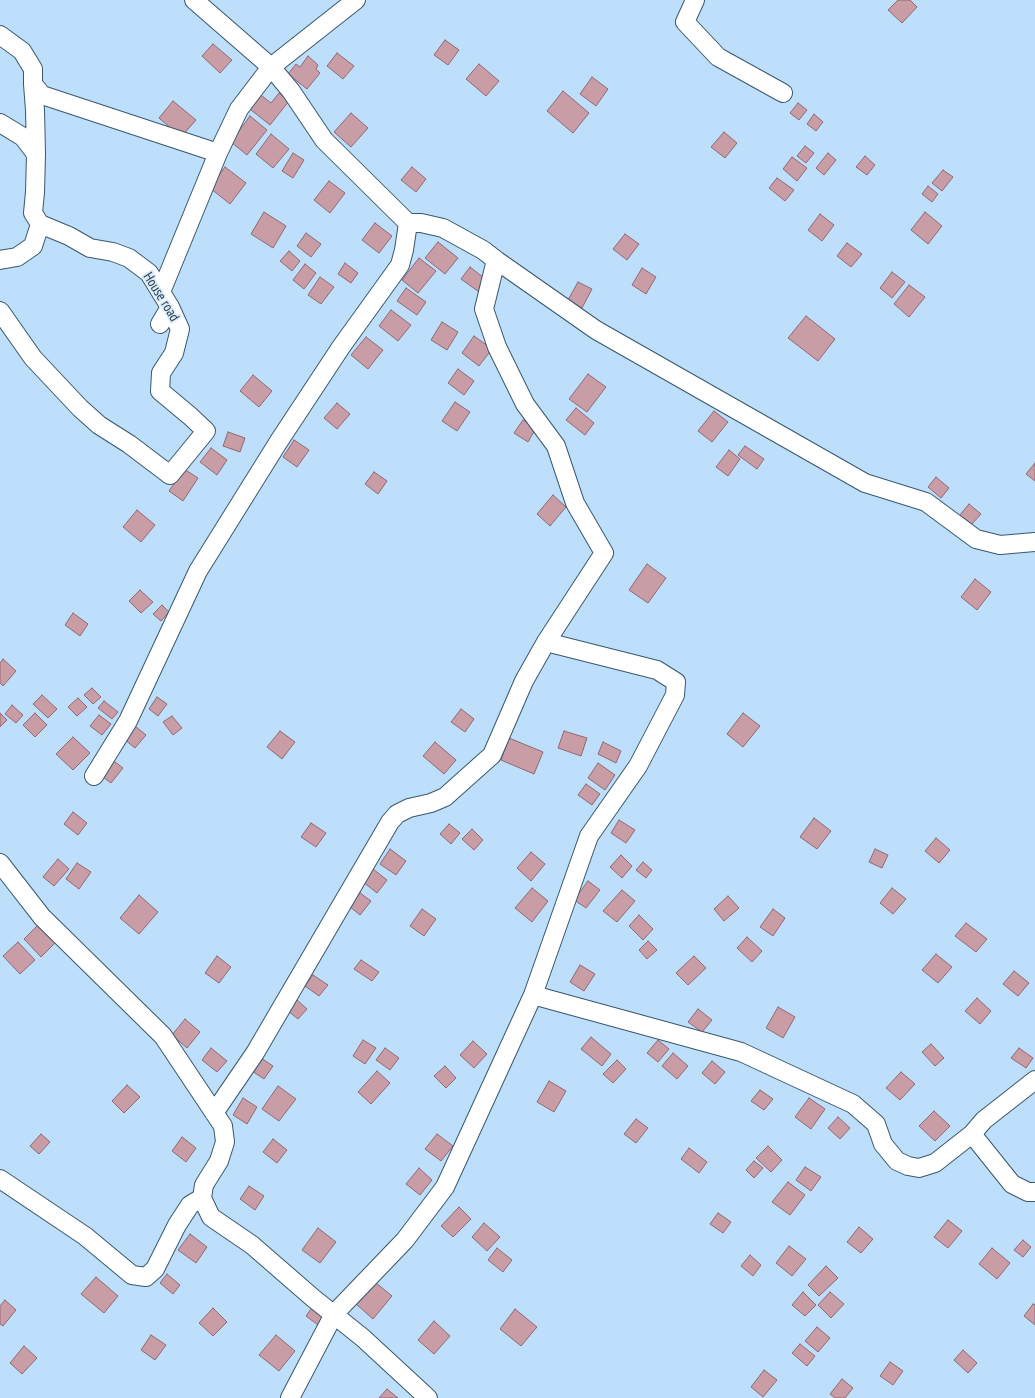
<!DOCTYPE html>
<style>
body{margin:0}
canvas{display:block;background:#bddffc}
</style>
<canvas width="1035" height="1398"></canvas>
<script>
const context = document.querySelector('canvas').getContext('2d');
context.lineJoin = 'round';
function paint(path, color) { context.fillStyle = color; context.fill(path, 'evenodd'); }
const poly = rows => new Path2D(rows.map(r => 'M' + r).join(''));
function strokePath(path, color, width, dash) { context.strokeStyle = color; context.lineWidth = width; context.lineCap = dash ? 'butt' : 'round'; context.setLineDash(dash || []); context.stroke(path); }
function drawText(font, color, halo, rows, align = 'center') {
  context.font = font + ' "PT Sans Narrow",sans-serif'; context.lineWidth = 3.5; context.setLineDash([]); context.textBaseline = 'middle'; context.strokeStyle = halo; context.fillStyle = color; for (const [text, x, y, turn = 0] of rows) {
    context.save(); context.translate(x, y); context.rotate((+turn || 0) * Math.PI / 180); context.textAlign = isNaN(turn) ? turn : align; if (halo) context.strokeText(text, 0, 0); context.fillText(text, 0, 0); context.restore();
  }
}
const building = poly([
 [898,0,910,0,917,7,902,23,888,10,898,0],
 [445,40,459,50,448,65,434,55,445,40],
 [213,44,232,60,220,73,202,56,213,44],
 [337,53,354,66,343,79,327,66,337,53],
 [308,56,318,65,316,69,320,73,307,89,288,74,296,64,300,67,308,56],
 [479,64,499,81,486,96,466,79,479,64],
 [592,77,608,89,596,106,580,94,592,77],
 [563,91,589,113,573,133,547,111,563,91],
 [257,92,271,103,279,93,289,101,270,125,246,106,257,92],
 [173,101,196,120,181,137,159,118,173,101],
 [798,103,807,110,799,120,790,113,798,103],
 [351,113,368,128,351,147,334,132,351,113],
 [814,114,823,122,816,131,807,124,814,114],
 [250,116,267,130,247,155,231,142,250,116],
 [724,132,737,143,725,158,711,147,724,132],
 [271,134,289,149,273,168,256,154,271,134],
 [805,146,814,153,806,163,797,156,805,146],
 [293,153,304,160,293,178,282,171,293,153],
 [828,153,836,160,824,175,816,168,828,153],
 [865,156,875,165,867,175,856,167,865,156],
 [792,157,807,168,797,181,783,169,792,157],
 [225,167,246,183,230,204,210,188,225,167],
 [412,167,426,179,416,192,401,180,412,167],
 [943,170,953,177,942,191,932,183,943,170],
 [777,178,794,190,785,201,769,188,777,178],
 [329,181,345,193,330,213,314,200,329,181],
 [928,186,938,194,932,202,922,194,928,186],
 [264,212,286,226,273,248,251,234,264,212],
 [925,212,942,226,928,244,911,230,925,212],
 [820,214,834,225,822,241,808,230,820,214],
 [375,223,392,236,379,253,362,240,375,223],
 [306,233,321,244,311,257,297,246,306,233],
 [625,234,639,244,627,260,613,249,625,234],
 [438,242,458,258,445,274,425,258,438,242],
 [847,243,862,254,851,267,837,256,847,243],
 [289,251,300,261,292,271,280,261,289,251],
 [419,258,436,271,418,293,402,280,419,258],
 [345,263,358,273,351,283,338,274,345,263],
 [305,264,316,273,304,289,293,280,305,264],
 [470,267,488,281,479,292,461,279,470,267],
 [642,268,656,277,646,294,632,285,642,268],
 [892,272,905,282,892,298,880,288,892,272],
 [320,277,334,287,321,304,308,295,320,277],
 [578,282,592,289,582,308,568,300,578,282],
 [909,285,925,297,909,317,894,304,909,285],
 [406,288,426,302,417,315,397,301,406,288],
 [391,310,411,325,398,341,379,326,391,310],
 [806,316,835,339,818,361,788,338,806,316],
 [442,322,458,332,447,350,431,340,442,322],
 [474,336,492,349,479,366,462,353,474,336],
 [366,337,383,350,368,369,351,355,366,337],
 [458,369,474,381,464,395,448,383,458,369],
 [588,374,606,387,587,412,569,399,588,374],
 [253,375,272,391,259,407,240,391,253,375],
 [455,402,470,412,457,431,442,421,455,402],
 [337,403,350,414,337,429,324,418,337,403],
 [576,408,594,423,585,435,566,420,576,408],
 [714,411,728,422,712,442,698,431,714,411],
 [523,420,536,428,528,442,514,433,523,420],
 [228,432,245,438,240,452,223,446,228,432],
 [294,440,309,450,297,467,283,457,294,440],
 [745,446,764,459,757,469,738,455,745,446],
 [211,448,227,460,217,475,200,462,211,448],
 [729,450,740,459,728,476,716,467,729,450],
 [1035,463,1035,481,1026,474,1035,463],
 [184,469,198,478,183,501,169,491,184,469],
 [374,472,387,481,378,494,365,484,374,472],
 [936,477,949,488,941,498,928,487,936,477],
 [553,495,566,507,550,526,537,514,553,495],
 [969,504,981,514,971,525,959,516,969,504],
 [137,510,155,525,141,542,123,527,137,510],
 [647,564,666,578,648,603,629,590,647,564],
 [975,579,991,592,977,610,961,597,975,579],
 [140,590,153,602,141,613,129,601,140,590],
 [162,605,169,612,161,621,153,614,162,605],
 [73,613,88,624,80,636,65,625,73,613],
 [3,659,16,671,3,686,0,683,0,663,3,659],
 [92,688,101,697,93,704,84,695,92,688],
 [42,695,57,709,48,718,33,704,42,695],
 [157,697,167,704,158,716,149,709,157,697],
 [78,698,87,707,77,716,68,707,78,698],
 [104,701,118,712,112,719,98,708,104,701],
 [12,705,23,715,16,723,5,714,12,705],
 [461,709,474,719,465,732,451,722,461,709],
 [0,713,7,720,0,727,0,713],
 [35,713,47,725,35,737,23,725,35,713],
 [743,713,760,726,743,747,727,734,743,713],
 [99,715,111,724,102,735,90,726,99,715],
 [172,716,182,728,173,735,163,722,172,716],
 [135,726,146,735,135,748,124,739,135,726],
 [280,731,295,742,282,759,267,747,280,731],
 [564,731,587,738,581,756,558,748,564,731],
 [73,737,90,753,73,770,56,754,73,737],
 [509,738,543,752,534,774,501,760,509,738],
 [435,742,456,760,444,774,423,756,435,742],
 [603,742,621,751,616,763,598,754,603,742],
 [111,759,123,768,111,783,99,774,111,759],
 [598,763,615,775,605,790,588,778,598,763],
 [586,784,600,794,592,805,578,795,586,784],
 [73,812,87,823,78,835,64,824,73,812],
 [814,818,831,831,817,849,800,837,814,818],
 [619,820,635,830,626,843,611,833,619,820],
 [311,823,326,833,316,847,301,837,311,823],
 [449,824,460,833,451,844,440,834,449,824],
 [472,829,483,840,474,850,462,839,472,829],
 [936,838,950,850,939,863,925,851,936,838],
 [390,849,406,861,396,875,380,864,390,849],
 [875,849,888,855,882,868,869,862,875,849],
 [531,852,545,864,531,881,517,868,531,852],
 [621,855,632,866,622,878,610,867,621,855],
 [58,859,69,869,54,886,43,877,58,859],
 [643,862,652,870,646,878,636,870,643,862],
 [77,863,91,872,79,889,66,879,77,863],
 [373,869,387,880,377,893,363,882,373,869],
 [588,881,600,890,586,908,574,900,588,881],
 [532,888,548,901,532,922,515,908,532,888],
 [892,888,906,899,893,914,880,903,892,888],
 [622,890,635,901,617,922,603,911,622,890],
 [360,893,371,901,360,915,349,906,360,893],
 [139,895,158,912,139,934,120,918,139,895],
 [728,896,739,908,724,921,714,909,728,896],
 [422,909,436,919,424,936,410,926,422,909],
 [773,909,785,918,773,936,760,927,773,909],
 [639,915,653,929,643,940,629,926,639,915],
 [40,923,57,941,41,957,24,939,40,923],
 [966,923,987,939,976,952,955,936,966,923],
 [747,937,762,951,752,962,737,948,747,937],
 [648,941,657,950,647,959,639,950,648,941],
 [18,942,35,960,20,974,3,956,18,942],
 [936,954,952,967,938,983,922,970,936,954],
 [217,956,231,967,219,983,205,973,217,956],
 [694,956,706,968,688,985,676,973,694,956],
 [361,960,379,972,372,981,354,969,361,960],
 [580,965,595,974,584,991,570,982,580,965],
 [1014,971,1029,983,1018,996,1003,984,1014,971],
 [313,975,328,985,319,996,305,986,313,975],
 [977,998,991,1011,980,1024,965,1011,977,998],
 [296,999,307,1009,298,1019,287,1010,296,999],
 [778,1007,795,1017,783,1038,766,1028,778,1007],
 [698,1009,712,1020,702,1032,688,1022,698,1009],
 [185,1019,200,1032,187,1048,172,1035,185,1019],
 [591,1037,611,1054,602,1066,581,1049,591,1037],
 [363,1040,376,1048,365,1064,353,1056,363,1040],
 [658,1040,669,1049,658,1062,647,1053,658,1040],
 [473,1041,487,1054,474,1068,460,1055,473,1041],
 [931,1044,944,1058,935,1066,922,1052,931,1044],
 [211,1048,227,1061,217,1072,202,1060,211,1048],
 [385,1048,399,1058,390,1070,376,1060,385,1048],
 [1019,1048,1033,1058,1026,1068,1011,1058,1019,1048],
 [673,1053,688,1066,677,1079,662,1066,673,1053],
 [258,1056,273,1066,264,1079,249,1069,258,1056],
 [617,1060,626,1069,613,1083,603,1074,617,1060],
 [712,1061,725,1072,715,1084,702,1073,712,1061],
 [445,1066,456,1078,446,1088,434,1076,445,1066],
 [377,1071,390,1083,371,1104,358,1092,377,1071],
 [901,1072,915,1084,900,1100,886,1088,901,1072],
 [549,1081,566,1091,554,1112,537,1102,549,1081],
 [127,1085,140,1097,124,1113,112,1101,127,1085],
 [278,1086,296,1099,279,1121,262,1109,278,1086],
 [760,1090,773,1099,764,1110,751,1101,760,1090],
 [243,1098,257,1107,247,1124,233,1115,243,1098],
 [809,1098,825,1109,811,1129,795,1117,809,1098],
 [934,1111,950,1126,935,1141,919,1126,934,1111],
 [838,1117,850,1128,840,1139,828,1128,838,1117],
 [636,1119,648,1128,636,1143,624,1134,636,1119],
 [41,1134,50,1142,39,1154,30,1146,41,1134],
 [437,1134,453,1146,441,1161,425,1149,437,1134],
 [182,1137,196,1148,186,1162,172,1151,182,1137],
 [273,1139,287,1150,277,1163,263,1152,273,1139],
 [768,1146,782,1160,771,1172,756,1158,768,1146],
 [689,1148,707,1162,699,1173,681,1159,689,1148],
 [754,1161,763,1168,754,1178,746,1170,754,1161],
 [805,1167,821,1177,811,1191,796,1180,805,1167],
 [419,1168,432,1180,420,1195,406,1184,419,1168],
 [788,1182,805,1195,790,1215,772,1202,788,1182],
 [249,1186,264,1196,255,1210,240,1199,249,1186],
 [459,1207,471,1219,453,1237,441,1226,459,1207],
 [718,1213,731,1222,723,1233,710,1224,718,1213],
 [948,1220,962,1231,948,1248,934,1237,948,1220],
 [484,1223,500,1237,487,1251,472,1237,484,1223],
 [859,1227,873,1239,861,1253,847,1242,859,1227],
 [318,1228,336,1242,320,1263,302,1250,318,1228],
 [190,1234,207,1247,196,1263,178,1250,190,1234],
 [1023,1240,1031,1247,1023,1257,1014,1250,1023,1240],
 [789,1246,806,1259,792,1276,776,1263,789,1246],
 [497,1248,512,1260,503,1272,488,1260,497,1248],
 [992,1248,1010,1263,997,1279,979,1264,992,1248],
 [750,1255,761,1265,753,1276,741,1266,750,1255],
 [826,1266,838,1278,819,1296,808,1285,826,1266],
 [167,1274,180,1285,173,1294,160,1283,167,1274],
 [96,1277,118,1296,104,1313,81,1294,96,1277],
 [375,1282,392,1296,373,1319,356,1304,375,1282],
 [803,1292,816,1305,805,1316,792,1305,803,1292],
 [830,1292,844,1304,831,1318,818,1305,830,1292],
 [5,1300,16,1310,3,1326,0,1324,0,1306,5,1300],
 [1033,1304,1035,1305,1035,1325,1024,1316,1033,1304],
 [313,1306,326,1316,318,1325,306,1316,313,1306],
 [213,1308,227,1322,213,1336,199,1323,213,1308],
 [515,1309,537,1327,521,1346,500,1329,515,1309],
 [434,1321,450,1336,434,1354,418,1340,434,1321],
 [817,1327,830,1338,818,1352,805,1341,817,1327],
 [151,1335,166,1345,155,1360,141,1350,151,1335],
 [276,1335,295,1351,279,1371,259,1355,276,1335],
 [800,1344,815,1356,807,1366,792,1353,800,1344],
 [24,1346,37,1358,22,1374,10,1363,24,1346],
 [963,1350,977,1363,968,1373,954,1360,963,1350],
 [890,1362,903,1371,893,1385,880,1376,890,1362],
 [764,1370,777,1380,763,1397,751,1387,764,1370],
 [842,1379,853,1388,845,1398,835,1398,830,1394,842,1379],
 [387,1389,398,1398,379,1398,387,1389]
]);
const minor = poly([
 [695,0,685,22,718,57,783,93],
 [0,35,22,51,33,69,33,84,42,95,218,153],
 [33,84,35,110,36,154],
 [0,123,23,137,36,154,35,192,33,213,40,224,69,236,90,248,113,252,129,258,149,273,170,307,180,329,174,353,161,373,160,391,190,416,206,431,170,475,129,444,99,425,80,408,33,358,0,311],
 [0,260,17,257,33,246,40,224],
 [496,260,596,330,865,483,926,502,976,539,1000,545,1035,542],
 [161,292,218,153,239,109,271,67,356,0],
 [160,324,170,307],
 [94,776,128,721,198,571,279,441,341,347,400,265,404,250,408,223,324,140,291,91,271,67,194,0],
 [0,863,42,917,163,1036,223,1126,225,1142,219,1161,204,1185,202,1198,211,1217,252,1245,313,1298,363,1338,428,1398],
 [533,995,741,1052,853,1104,876,1124,883,1144,897,1161,908,1166,919,1168,935,1163,972,1134,984,1120,1035,1080],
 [214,1113,255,1053,390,822,397,814,409,808,431,803,445,797,492,755,524,681,546,642,604,553,575,503,556,446,525,404,497,347,484,309,496,260,483,250,443,228,421,223,408,223],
 [972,1134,1012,1184,1028,1192,1035,1192],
 [0,1179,85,1236,132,1275,146,1277,155,1269,177,1225,190,1205,202,1198],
 [290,1398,334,1314,405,1240,445,1187,533,995,589,836,638,766,675,695,676,682,657,670,546,642]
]);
const streetNames = [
 ["House road",161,297,58]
];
paint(building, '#c99da6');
strokePath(building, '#916871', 1);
strokePath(minor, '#39576f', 20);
strokePath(minor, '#fff', 18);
drawText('14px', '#2f3d48', '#d6ebfc', streetNames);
</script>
